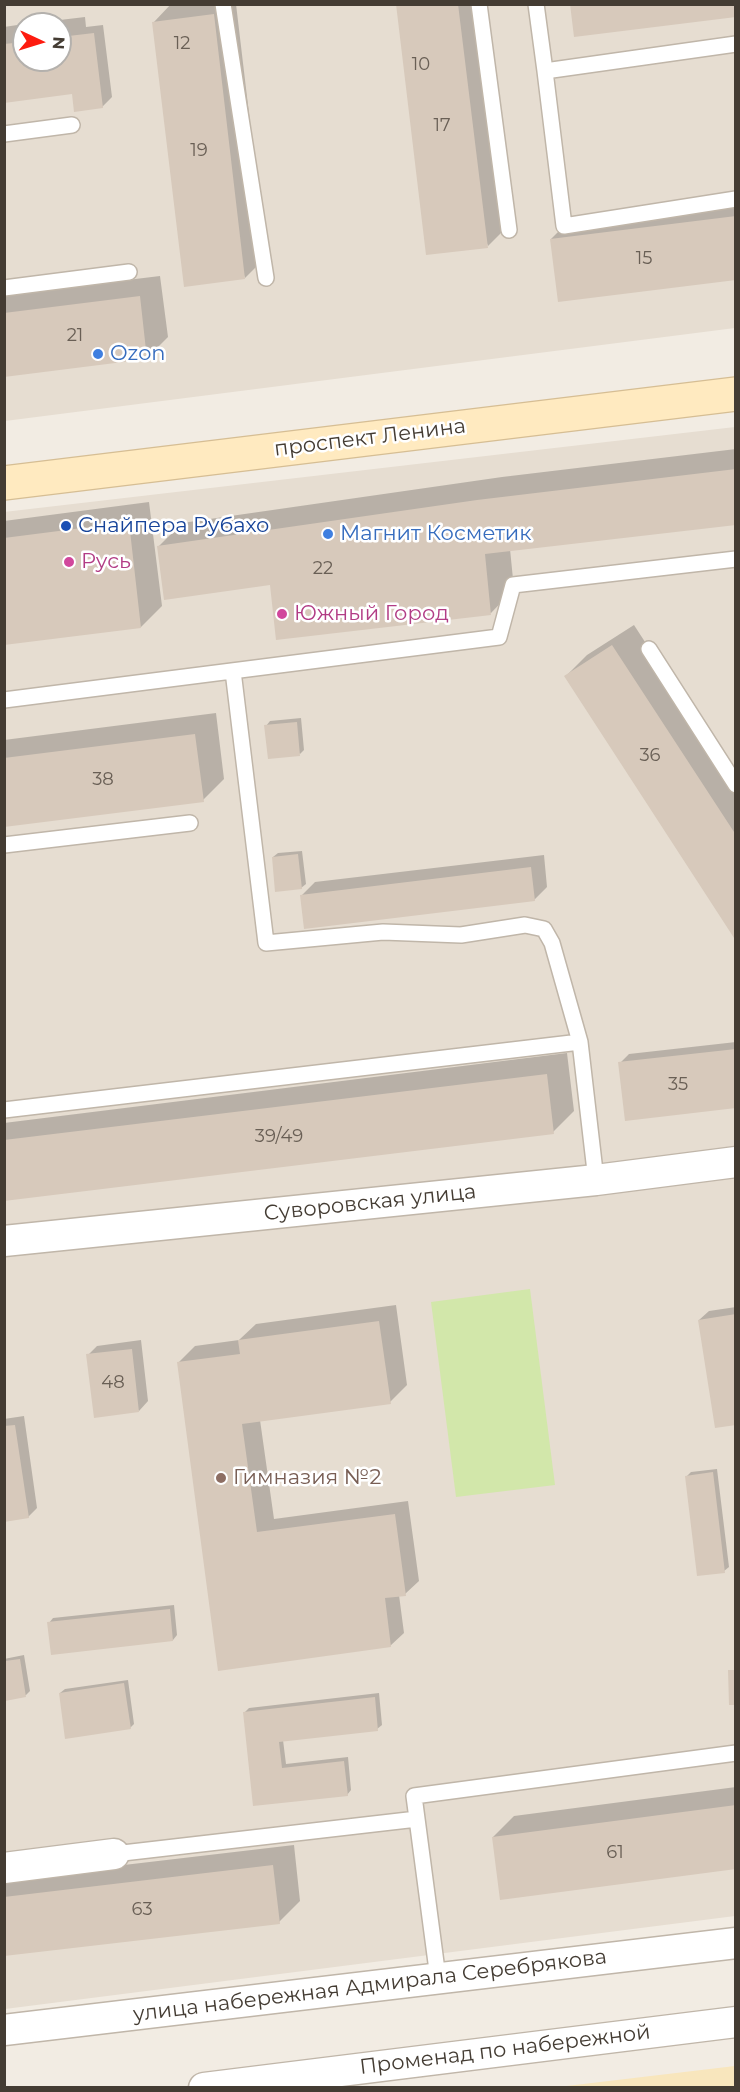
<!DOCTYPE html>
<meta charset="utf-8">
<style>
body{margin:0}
#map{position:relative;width:740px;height:2092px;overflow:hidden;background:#f2ece3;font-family:Montserrat,sans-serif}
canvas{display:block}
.frame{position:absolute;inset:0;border:6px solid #443c33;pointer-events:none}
.north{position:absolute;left:12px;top:12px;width:60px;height:60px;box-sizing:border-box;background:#fff;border:2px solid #b4b1ad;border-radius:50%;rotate:94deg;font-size:16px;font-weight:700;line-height:24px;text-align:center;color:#443c33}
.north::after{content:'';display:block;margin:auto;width:21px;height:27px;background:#fd1b0f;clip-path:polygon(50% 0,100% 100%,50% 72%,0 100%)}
</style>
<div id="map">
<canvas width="740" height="2092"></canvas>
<div class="frame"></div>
<div class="north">N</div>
</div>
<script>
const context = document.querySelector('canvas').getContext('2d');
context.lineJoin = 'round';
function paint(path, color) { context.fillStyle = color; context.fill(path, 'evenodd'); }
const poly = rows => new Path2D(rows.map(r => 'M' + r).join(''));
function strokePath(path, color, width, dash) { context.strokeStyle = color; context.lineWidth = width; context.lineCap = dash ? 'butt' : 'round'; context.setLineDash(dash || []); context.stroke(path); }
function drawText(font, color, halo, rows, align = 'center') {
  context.font = font + ' Montserrat,sans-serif'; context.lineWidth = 5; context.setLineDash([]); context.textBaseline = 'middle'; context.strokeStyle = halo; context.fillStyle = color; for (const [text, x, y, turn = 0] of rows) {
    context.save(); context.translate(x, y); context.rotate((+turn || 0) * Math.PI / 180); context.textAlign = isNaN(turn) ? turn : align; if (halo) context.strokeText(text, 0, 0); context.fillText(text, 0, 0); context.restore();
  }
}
const residential = poly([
 [4,5,735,5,735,328,5,421],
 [24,24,60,24,60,60,24,60],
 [735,427,735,1916,5,2009,4,512]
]);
const green = poly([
 [530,1289,555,1485,456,1497,431,1302]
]);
const sand = poly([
 [735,2066,735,2087,558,2087]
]);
const shadow = poly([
 [171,4,236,4,266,257,245,278,154,22],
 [397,4,482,4,509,225,488,246],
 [85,17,86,27,103,25,112,97,102,107,73,91,4,101,4,27,24,24,24,60,60,60,60,24,26,24],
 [736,198,736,278,551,239,572,218],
 [160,276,168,337,147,358,4,375,4,295],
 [736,449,736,523,510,549,514,589,491,613,271,583,158,547,182,523,502,477],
 [149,502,162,606,141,627,4,643,4,521],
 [634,625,736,782,736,938,566,676,587,655],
 [216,713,224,779,203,800,4,826,4,740],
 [301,718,304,750,300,754,266,726,270,721],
 [302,851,306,884,301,888,273,857,278,853],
 [544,855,547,887,534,900,301,896,315,882],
 [736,1042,736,1107,620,1063,629,1054],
 [567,1053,574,1111,553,1132,4,1200,4,1123],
 [396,1305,407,1385,390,1402,260,1420,274,1519,408,1501,419,1581,405,1594,399,1595,404,1633,390,1646,219,1669,178,1363,195,1346,239,1340,256,1324],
 [736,1307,736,1423,699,1320,709,1311],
 [141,1340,148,1401,139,1411,88,1355,97,1346],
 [24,1416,37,1508,28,1517,4,1521,4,1419],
 [717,1469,729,1567,724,1571,687,1476,691,1472],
 [174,1605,177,1635,173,1640,49,1623,53,1618],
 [24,1655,30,1691,26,1695,4,1699,4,1659],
 [128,1680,134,1724,130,1728,60,1693,65,1689],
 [379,1693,382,1725,377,1729,283,1740,286,1764,348,1757,351,1790,347,1795,255,1805,245,1712,249,1708],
 [736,1787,736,1868,493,1837,514,1816],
 [294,1845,300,1901,279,1922,4,1955,5,1879]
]);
const building = poly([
 [396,4,458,4,488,248,426,255],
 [570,4,736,4,736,17,574,37],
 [214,14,245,279,184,287,152,22],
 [94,33,103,108,74,112,72,94,4,103,4,44,24,42,24,60,60,60,60,37],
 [736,216,736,280,558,302,550,239],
 [140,296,147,359,4,377,4,313],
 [736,469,736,525,485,554,491,615,276,640,270,585,164,600,157,546,477,500],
 [129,522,141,628,4,645,4,538],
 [612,645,736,835,736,941,564,676],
 [297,722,300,756,268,759,264,725],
 [195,734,204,802,4,827,4,758],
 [298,854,302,889,275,892,272,857],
 [531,867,535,901,304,929,300,895],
 [736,1049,736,1108,625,1121,618,1062],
 [547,1074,554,1134,4,1201,4,1140],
 [736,1314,736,1425,715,1428,698,1320],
 [379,1321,391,1404,242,1424,257,1532,395,1514,406,1596,385,1598,391,1647,218,1671,177,1362,240,1354,238,1340],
 [132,1349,139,1412,94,1418,86,1354],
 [15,1425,29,1518,4,1522,4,1426],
 [713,1472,725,1573,697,1576,685,1476],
 [170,1609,173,1641,51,1655,47,1622],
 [20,1659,26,1697,5,1701,5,1661],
 [728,1670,736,1670,736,1705,729,1705],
 [124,1683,131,1729,65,1739,59,1693],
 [375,1697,378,1731,279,1742,282,1768,344,1761,348,1796,253,1806,243,1712],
 [736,1805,736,1869,500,1900,492,1837],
 [273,1865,280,1924,4,1956,4,1897]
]);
const lane = poly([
 [223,4,266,278],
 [479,4,509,230],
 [536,4,545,71,736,44],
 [545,71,564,226,736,199],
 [4,134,72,125],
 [4,288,129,272],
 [649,649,736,785],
 [233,671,266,943,383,932,461,935,525,925,544,929,552,943,580,1042],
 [4,700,499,637,513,585,736,559],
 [4,845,190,823],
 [4,1110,580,1042,596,1180],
 [114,1854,417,1819],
 [438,1978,414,1796,736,1753]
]);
const street = poly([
 [4,1241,596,1180,736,1162],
 [4,1868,114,1854],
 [4,2030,736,1943],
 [204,2088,736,2022]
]);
const secondary = poly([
 [4,483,736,394]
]);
const markers = [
 [98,354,6,"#3f7fe0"],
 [66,526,6,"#1a4fb4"],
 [328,534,6,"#3f7fe0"],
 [69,562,6,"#d1479c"],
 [282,614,6,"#d1479c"],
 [221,1478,6,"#8d6e63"]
];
const numberNames = [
 ["12",182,44],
 ["10",421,65],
 ["17",442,126],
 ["19",199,151],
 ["15",644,259],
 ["21",75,336],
 ["22",323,569],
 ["36",650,756],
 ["38",103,780],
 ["35",678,1085],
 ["39/49",279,1137],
 ["48",113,1383],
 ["61",615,1853],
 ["63",142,1910]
];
const shopNames = [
 ["Ozon",110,354],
 ["Магнит Косметик",340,534]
];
const streetNames = [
 ["проспект Ленина",370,438,-7],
 ["Суворовская улица",370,1203,-6],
 ["улица набережная Адмирала Серебрякова",370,1986,-7],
 ["Променад по набережной",505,2050,-7]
];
const transitNames = [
 ["Снайпера Рубахо",78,526]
];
const hotelNames = [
 ["Русь",81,562],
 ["Южный Город",294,614]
];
const educationNames = [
 ["Гимназия №2",233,1478]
];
paint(residential, '#e6ddd1');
paint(green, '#d2e7aa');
paint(sand, '#f8e6bd');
paint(shadow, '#0003');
paint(building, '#d7c9bb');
strokePath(lane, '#c0b6a9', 18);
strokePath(street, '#c0b6a9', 33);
strokePath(secondary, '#d6be94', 36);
strokePath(lane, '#fff', 15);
strokePath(street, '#fff', 30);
strokePath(secondary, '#ffeac0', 33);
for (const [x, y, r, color] of markers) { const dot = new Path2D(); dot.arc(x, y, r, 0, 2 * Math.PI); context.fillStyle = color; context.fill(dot); strokePath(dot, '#fff', 2); }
drawText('18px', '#695f55', null, numberNames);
drawText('21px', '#366cbe', '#fff', shopNames, 'left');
drawText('21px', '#443c33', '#fff', streetNames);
drawText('21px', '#164399', '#fff', transitNames, 'left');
drawText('21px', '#b23c85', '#fff', hotelNames, 'left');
drawText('21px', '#785e54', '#fff', educationNames, 'left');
</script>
